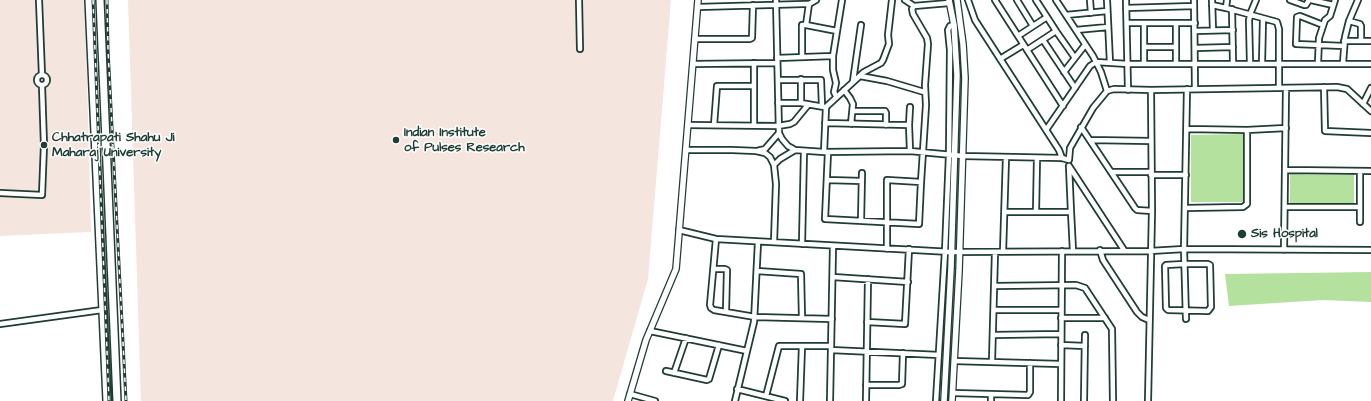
<!DOCTYPE html>
<style>
body{margin:0}
canvas{display:block;background:#fff}
</style>
<canvas width="1371" height="401"></canvas>
<script>
const context = document.querySelector('canvas').getContext('2d');
context.lineJoin = 'round';
function paint(path, color) { context.fillStyle = color; context.fill(path, 'evenodd'); }
const poly = rows => new Path2D(rows.map(r => 'M' + r).join(''));
function strokePath(path, color, width, dash) { context.strokeStyle = color; context.lineWidth = width; context.lineCap = dash ? 'butt' : 'round'; context.setLineDash(dash || []); context.stroke(path); }
function drawText(font, color, halo, rows, align = 'center') {
  context.font = font + ' "Architects Daughter",sans-serif'; context.lineWidth = 3; context.setLineDash([]); context.textBaseline = 'middle'; context.strokeStyle = halo; context.fillStyle = color; for (const [text, x, y, turn = 0] of rows) {
    context.save(); context.translate(x, y); context.rotate((+turn || 0) * Math.PI / 180); context.textAlign = isNaN(turn) ? turn : align; if (halo) context.strokeText(text, 0, 0); context.fillText(text, 0, 0); context.restore();
  }
}
const built = poly([
 [0,0,85,0,91,232,0,236],
 [128,0,671,0,648,279,613,401,141,401]
]);
const green = poly([
 [1244,134,1244,202,1191,202,1191,135],
 [1290,174,1354,175,1354,204,1290,204],
 [1371,272,1371,302,1323,300,1229,306,1225,274]
]);
const minor = poly([
 [39,0,42,75],
 [579,0,580,49],
 [776,0,779,133,782,139,788,146,795,150,824,152,910,151,963,156,1062,158,1069,160,1070,148,1093,108,1107,91,1114,89,1151,90,1337,87,1347,89,1371,111],
 [968,0,975,20,1059,150,1062,158],
 [995,0,1063,106],
 [1017,0,1033,26],
 [1036,0,1047,17],
 [1056,0,1093,56,1101,72,1107,91],
 [1090,0,1091,13],
 [1107,0,1110,63],
 [1126,0,1128,90],
 [1194,0,1195,89],
 [1212,0,1213,30],
 [1290,0,1304,5,1306,5,1309,0],
 [1311,0,1333,5],
 [1212,5,1226,8,1277,22,1279,29,1279,88],
 [914,6,949,3],
 [698,7,804,4,809,4,816,0],
 [1126,8,1194,6],
 [1226,8,1227,0],
 [1232,9,1233,63],
 [1066,15,1107,11],
 [1349,21,1360,24,1361,26,1361,41],
 [1127,23,1195,23],
 [806,25,809,4],
 [1323,25,1300,16,1297,17,1296,44,1344,46],
 [1076,30,1108,27],
 [1056,31,1075,58],
 [1195,31,1233,30],
 [1018,36,1047,17,1056,31,1027,50],
 [695,39,750,39,752,38,753,5],
 [1043,40,1075,88],
 [1344,41,1371,41],
 [1144,47,1176,47],
 [1195,48,1233,47],
 [833,56,833,70,836,83,834,92,836,96],
 [802,57,802,25,806,25,837,31],
 [777,58,833,56,842,0],
 [1000,59,1023,45],
 [754,63,754,125],
 [1250,63,1249,20,1251,12,1256,0],
 [1262,63,1263,19],
 [1318,63,1319,38,1325,20,1330,16,1335,0],
 [1343,63,1345,37,1349,21,1358,0],
 [693,64,777,63],
 [1144,64,1144,24],
 [1176,64,1176,23],
 [1064,72,1085,45],
 '37 80a5 5 0 1 1 10 0a5 5 0 1 1-10 0Z',
 [860,76,887,81,924,92],
 [801,79,801,103],
 [778,80,821,80,822,106],
 [853,81,861,25],
 [1324,87,1325,131,1371,133],
 [844,90,850,98,853,104,851,124],
 [778,103,801,103,824,107],
 [1363,104,1371,88],
 [910,107,909,125,910,151],
 [853,111,885,111,886,113,886,125],
 [825,123,909,125],
 [688,125,778,126,790,124,794,122,808,105],
 [714,125,717,86,754,86],
 [1081,127,1135,208,1137,210,1152,211],
 [1046,130,1090,66,1096,62,1128,64,1371,64],
 [1247,130,1286,128],
 [1090,140,1151,141],
 [686,150,732,150,756,151,765,153,770,157,774,165,776,184,774,242],
 [757,151,765,149,779,133],
 [824,152,826,107,864,72,881,63,883,60,889,44,888,35,892,0],
 [828,152,825,219,919,224,921,182,926,105,925,85,928,44,927,38,913,14,912,9,914,6,905,0],
 [774,165,780,159,795,150],
 [1069,166,1124,250],
 [1069,166,1071,212],
 [1286,170,1371,171],
 [1111,172,1151,172],
 [1151,175,1186,175],
 [827,180,862,181],
 [0,193,42,195,44,145,42,86],
 [1285,207,1360,207],
 [1185,208,1243,207,1247,204,1247,130,1187,129],
 [1005,212,1071,212,1073,251],
 [1036,212,1037,158],
 [861,221,862,173],
 [1360,222,1360,171],
 [679,230,716,239,951,252,1150,251,1184,249,1371,250],
 [716,239,710,305,711,308,714,310,755,317,832,319],
 [802,244,804,151],
 [887,249,887,180,921,182],
 [1100,250,1103,260,1137,312,1142,317,1149,320],
 [1284,250,1286,88],
 [1003,252,1006,157],
 [1184,264,1208,264,1210,265,1211,307,1208,311,1168,310,1166,308,1165,266,1166,265,1184,264],
 [714,269,725,269,727,270,726,311],
 [757,271,801,274,802,318],
 [833,277,908,282],
 [994,286,1076,285,1085,288,1112,329,1113,401],
 [994,310,1061,310],
 [1061,318,1105,318],
 [1186,319,1184,249,1187,89],
 [867,322,905,324,909,249],
 [0,324,102,310],
 [650,331,747,351],
 [993,335,1061,334],
 [1061,345,1085,346],
 [831,350,939,355],
 [954,361,1061,364],
 [992,361,995,252],
 [666,371,707,380,709,379,719,345],
 [674,373,686,338],
 [866,385,899,385,902,384,903,353],
 [737,389,785,401],
 [953,393,1028,395,1030,392,1030,363],
 [630,394,655,401],
 [766,396,779,346,831,346],
 [735,401,754,322,758,242],
 [800,401,802,346],
 [830,401,833,246],
 [866,401,868,279],
 [936,401,945,251,949,155,950,50,948,30,950,26,954,25],
 [991,401,991,395],
 [1061,401,1062,251],
 [1084,401,1085,335],
 [1148,401,1152,211,1151,90]
]);
const tertiary = poly([
 [628,401,646,340,676,269,698,0],
 [944,401,951,268,957,75,954,25,949,0],
 [952,401,959,271,965,78,963,44,957,0]
]);
const trunk = poly([
 [89,0,107,401],
 [100,0,117,401]
]);
const rail = poly([
 [93,0,109,401],
 [107,0,108,49,126,401]
]);
const markers = [
 [396,140,4,"#1f3d34"],
 [44,145,4,"#1f3d34"],
 [1242,234,5,"#1f3d34"]
];
const poiNames = [
 ["Indian Institute",404,133],
 ["of Pulses Research",404,148],
 ["Chhatrapati Shahu Ji",52,138],
 ["Maharaj University",52,153],
 ["Sis Hospital",1251,234]
];
paint(built, '#f5e5df');
paint(green, '#b5e19e');
strokePath(minor, '#1f3d34', 8);
strokePath(tertiary, '#1f3d34', 8);
strokePath(trunk, '#1f3d34', 10);
strokePath(minor, '#fff', 4.5);
strokePath(tertiary, '#fff', 5.5);
strokePath(trunk, '#fff', 7);
strokePath(rail, '#1f3d34', 3);
strokePath(rail, '#fff', 1.5, [4.5]);
for (const [x, y, r, color] of markers) { const dot = new Path2D(); dot.arc(x, y, r, 0, 2 * Math.PI); context.fillStyle = color; context.fill(dot); strokePath(dot, '#fff', 1.5); }
drawText('bold 13px', '#1f3d34', '#fff', poiNames, 'left');
</script>
